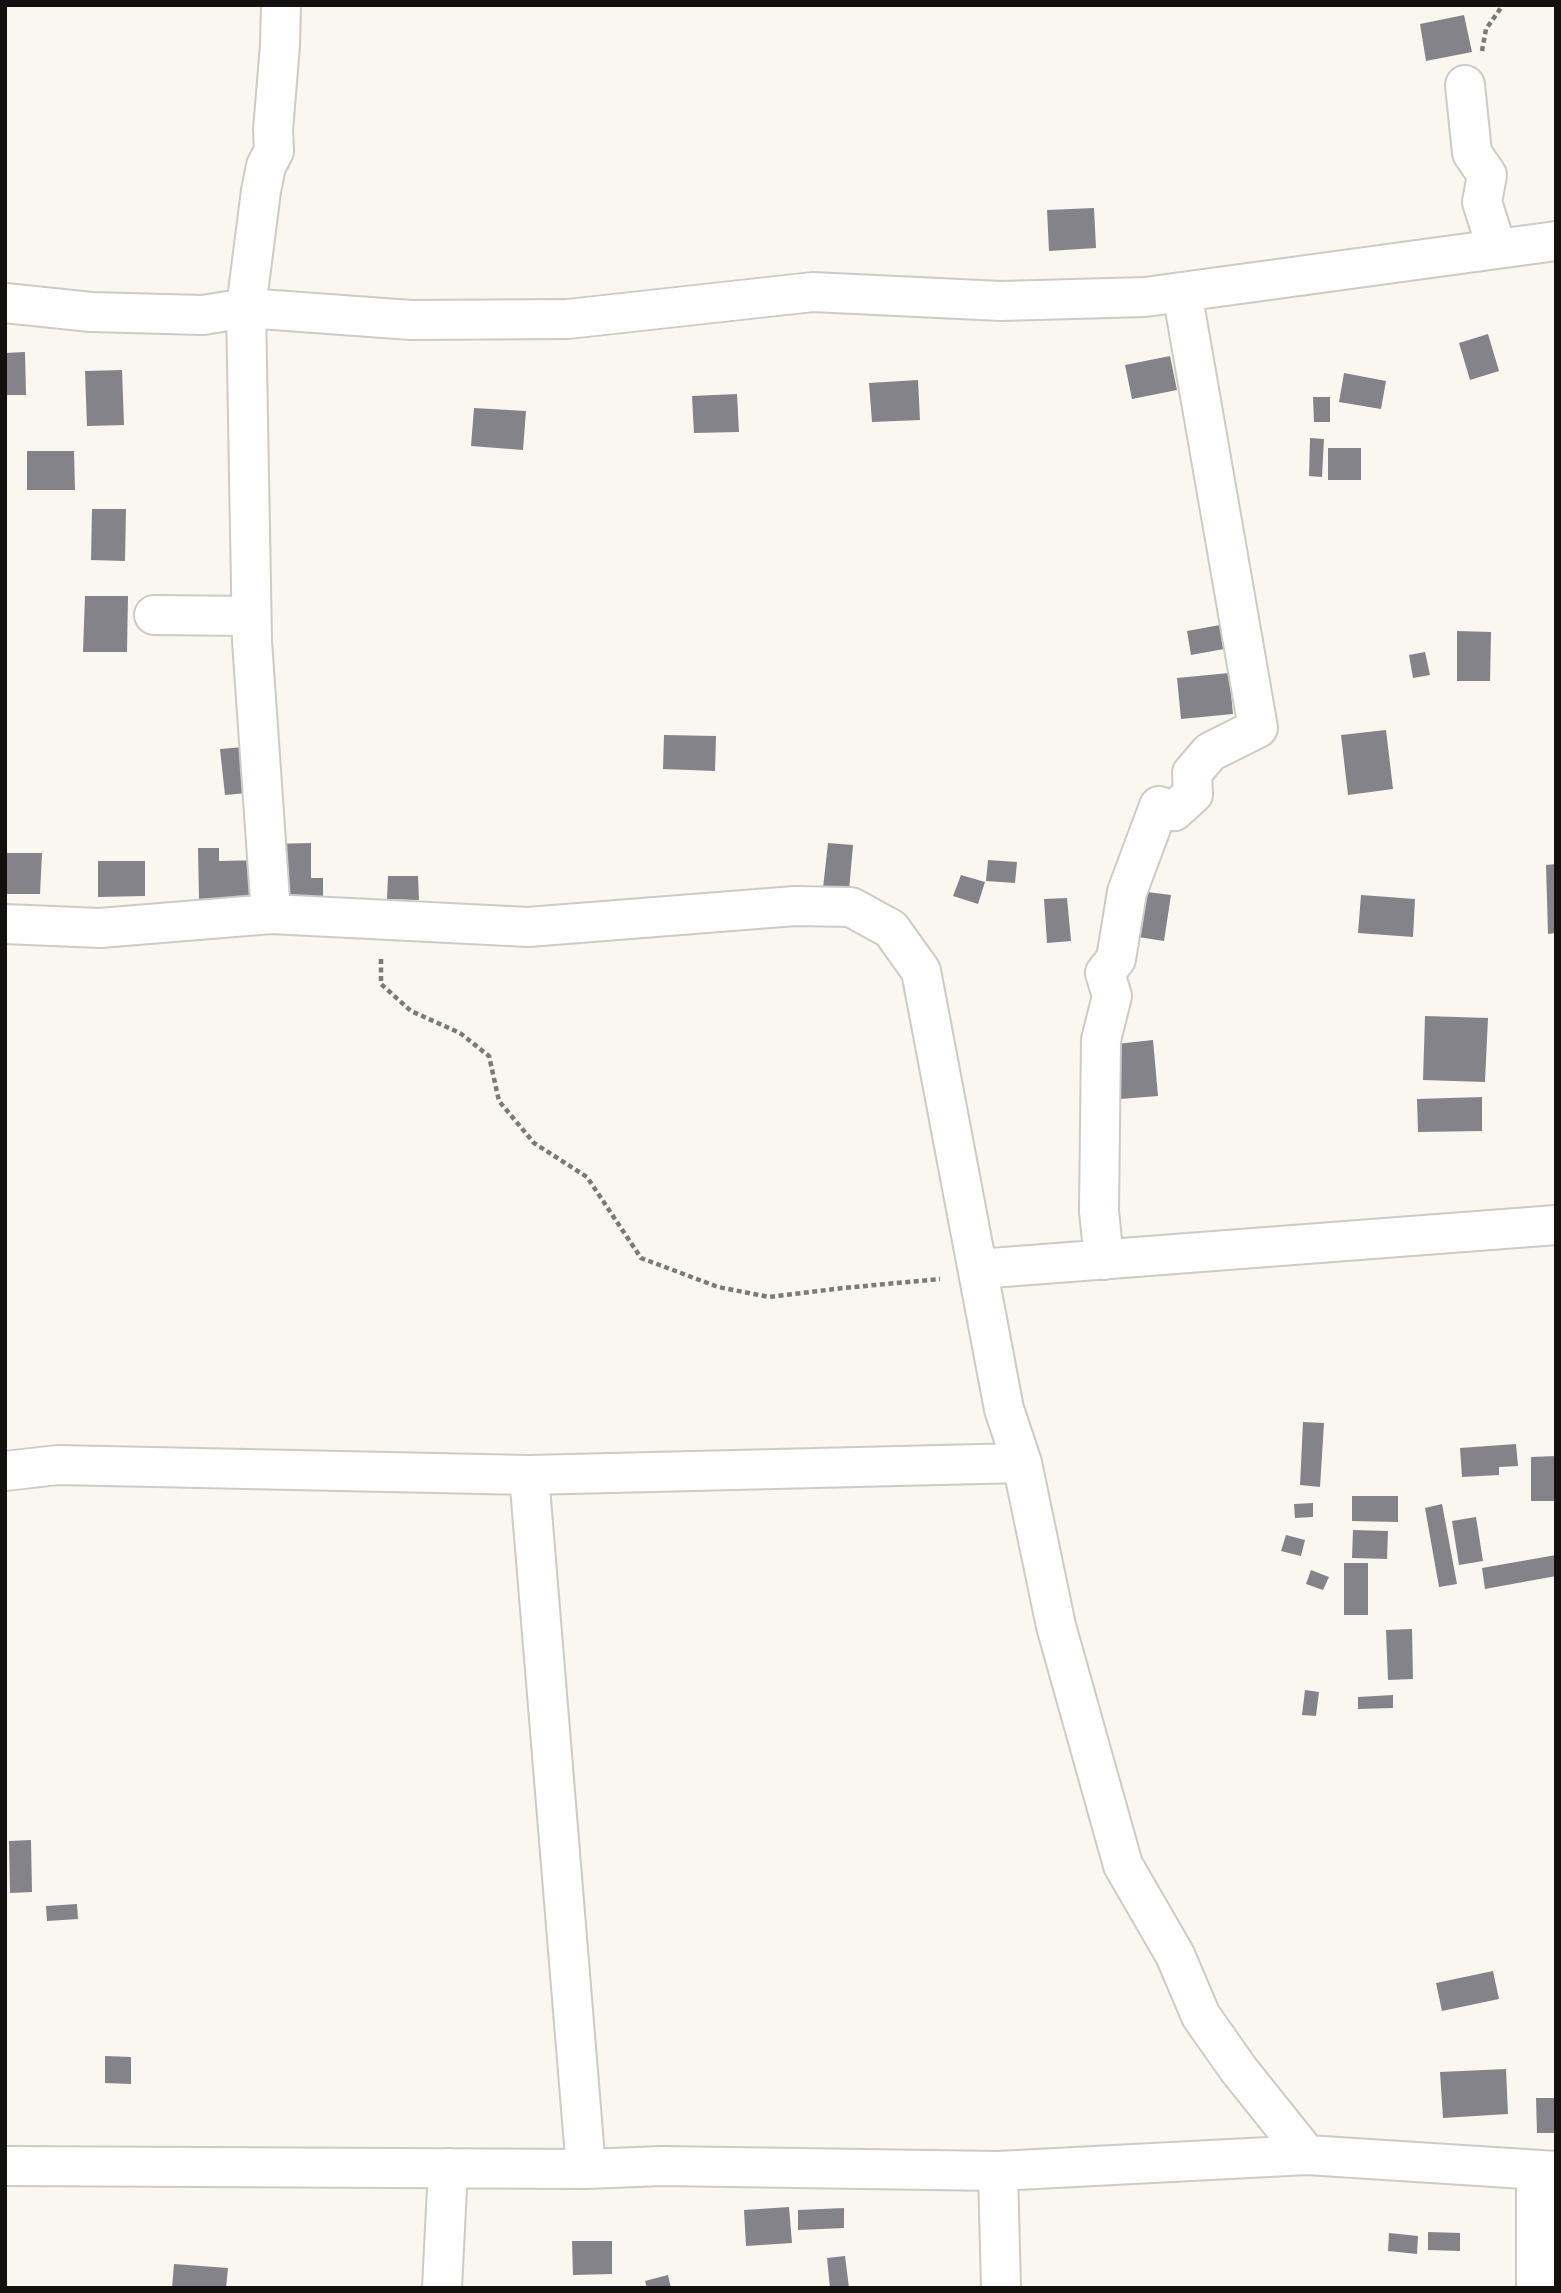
<!DOCTYPE html>
<style>
body{margin:0}
#map{position:relative;width:1561px;height:2293px;overflow:hidden;background:#f9f7f0;font-family:"Crimson Pro",serif}
canvas{display:block}
.frame{position:absolute;inset:0;border:7px solid #12110f;pointer-events:none}
</style>
<div id="map">
<canvas width="1561" height="2293"></canvas>
<div class="frame"></div>
</div>
<script>
const context = document.querySelector('canvas').getContext('2d');
context.lineJoin = 'round';
function paint(path, color) { context.fillStyle = color; context.fill(path, 'evenodd'); }
const poly = rows => new Path2D(rows.map(r => 'M' + r).join(''));
function strokePath(path, color, width, dash) { context.strokeStyle = color; context.lineWidth = width; context.lineCap = dash ? 'butt' : 'round'; context.setLineDash(dash || []); context.stroke(path); }
const building = poly([
 [1464,15,1472,52,1426,61,1420,24],
 [1094,208,1096,248,1049,251,1047,210],
 [1488,334,1499,371,1470,380,1459,343],
 [25,352,26,395,5,395,5,353],
 [1170,356,1177,390,1132,399,1125,365],
 [122,370,124,425,87,426,85,371],
 [1344,373,1386,381,1381,409,1339,402],
 [918,380,920,420,872,422,869,383],
 [737,394,739,432,694,433,692,396],
 [1313,397,1330,397,1330,422,1314,422],
 [474,408,526,411,523,450,471,446],
 [1310,438,1324,439,1322,477,1309,476],
 [1328,448,1361,448,1361,480,1328,480],
 [27,451,74,451,75,490,27,490],
 [92,509,126,509,125,561,91,560],
 [85,596,128,596,127,652,83,652],
 [1220,625,1224,649,1191,655,1187,631],
 [1457,631,1491,632,1490,681,1457,681],
 [1425,652,1430,675,1413,678,1409,655],
 [1229,673,1233,714,1181,719,1177,678],
 [1386,730,1393,789,1348,795,1341,735],
 [664,735,716,736,715,771,663,769],
 [255,746,259,792,225,795,220,749],
 [311,843,311,878,323,878,323,898,272,899,271,844],
 [828,843,853,845,849,891,823,888],
 [198,848,219,848,219,861,265,860,265,897,199,899],
 [5,853,42,853,40,894,5,894],
 [988,860,1017,862,1015,883,986,881],
 [98,861,145,861,145,896,98,897],
 [1556,864,1556,933,1548,934,1546,865],
 [961,875,985,882,978,904,953,896],
 [388,876,418,876,419,900,387,899],
 [1139,891,1171,895,1164,941,1132,936],
 [1361,895,1415,899,1413,937,1358,933],
 [1067,898,1071,941,1047,943,1044,899],
 [1425,1016,1488,1018,1485,1082,1423,1080],
 [1153,1040,1158,1096,1120,1099,1116,1044],
 [1482,1097,1482,1131,1418,1132,1417,1099],
 [1303,1422,1324,1423,1320,1487,1300,1485],
 [1516,1444,1518,1466,1499,1467,1499,1475,1462,1477,1460,1448],
 [1556,1456,1556,1501,1531,1501,1531,1457],
 [1352,1496,1398,1496,1398,1522,1352,1521],
 [1313,1503,1313,1517,1295,1518,1294,1504],
 [1442,1504,1457,1584,1439,1587,1425,1508],
 [1476,1517,1483,1561,1459,1565,1452,1521],
 [1353,1530,1388,1531,1387,1559,1352,1558],
 [1286,1535,1305,1540,1301,1556,1281,1551],
 [1556,1555,1556,1576,1485,1589,1482,1568],
 [1344,1563,1368,1563,1368,1615,1344,1615],
 [1311,1570,1329,1577,1323,1590,1306,1584],
 [1412,1629,1413,1679,1388,1680,1386,1630],
 [1305,1690,1319,1692,1316,1716,1302,1715],
 [1393,1695,1393,1708,1358,1709,1358,1697],
 [31,1840,32,1892,10,1893,9,1841],
 [77,1904,78,1919,47,1921,46,1906],
 [1493,1971,1499,1999,1442,2011,1436,1983],
 [105,2056,131,2057,131,2084,105,2083],
 [1506,2069,1508,2114,1443,2118,1440,2072],
 [1536,2098,1556,2098,1556,2133,1537,2133],
 [789,2207,792,2243,746,2246,744,2210],
 [844,2208,844,2228,798,2230,798,2210],
 [1428,2232,1460,2233,1460,2251,1428,2250],
 [1389,2233,1418,2236,1417,2254,1388,2251],
 [572,2241,612,2241,612,2274,573,2275],
 [845,2256,849,2288,830,2288,827,2258],
 [174,2264,228,2268,226,2288,172,2288],
 [668,2275,671,2288,647,2288,645,2281]
]);
const path = poly([
 [1482,51,1486,29,1503,5],
 [381,959,381,984,411,1011,460,1033,489,1056,499,1101,534,1143,587,1177,641,1258,718,1287,769,1297,843,1288,940,1279]
]);
const minor = poly([
 [1465,85,1472,153,1487,175,1482,202,1497,249],
 [5,303,91,312,203,315,246,308,411,320,568,319,813,292,1001,301,1145,297,1556,241],
 [154,615,251,616],
 [271,914,252,641,246,308,261,191,266,166,274,151,273,130,280,45,281,5],
 [5,924,100,928,271,914,528,927,795,906,851,907,891,929,921,971,1004,1409,1022,1463,1056,1626,1123,1865,1175,1955,1201,2016,1239,2070,1307,2155],
 [1104,1260,1099,1211,1101,1040,1112,996,1105,973,1116,959,1127,892,1159,806,1174,811,1193,794,1192,773,1210,752,1258,728,1182,292],
 [978,1269,1556,1225],
 [5,1471,58,1465,529,1475,1022,1463],
 [529,1475,586,2169],
 [5,2166,586,2169,662,2166,998,2171,1307,2155,1556,2171],
 [998,2171,1001,2288],
 [442,2288,448,2168],
 [1536,2288,1536,2170]
]);
paint(building, '#85838a');
strokePath(minor, '#cdcbc4', 42);
strokePath(path, '#7b7a75', 4.5, [5, 3.5]);
strokePath(minor, '#fff', 38);
</script>
